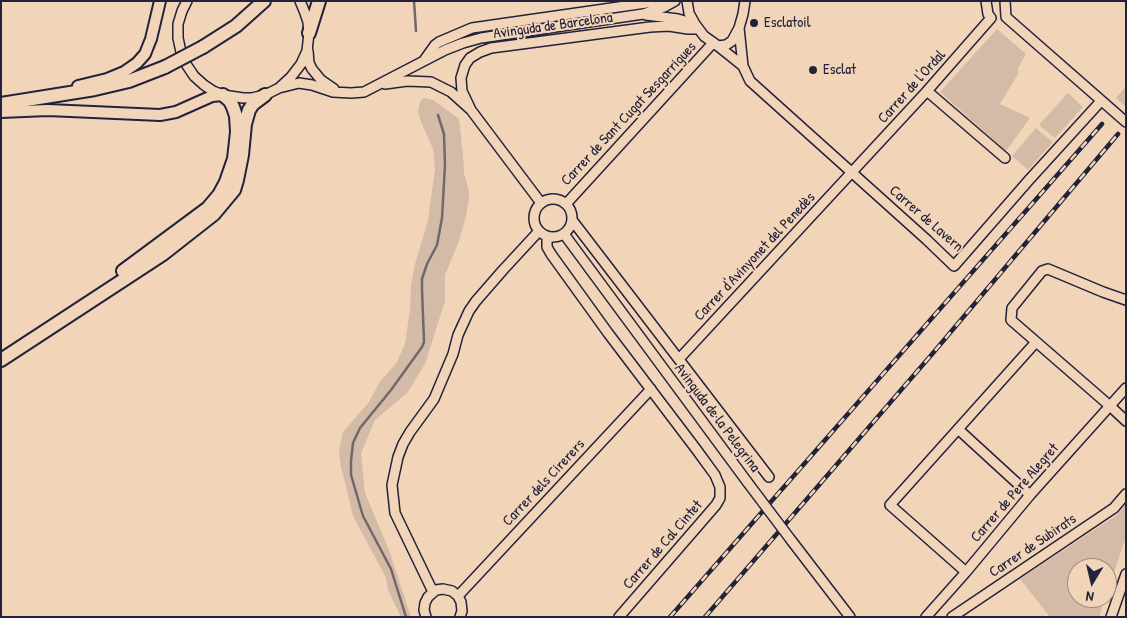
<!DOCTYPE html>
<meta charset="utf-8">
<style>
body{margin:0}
#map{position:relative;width:1127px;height:618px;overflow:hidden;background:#f2d5b9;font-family:"Patrick Hand",sans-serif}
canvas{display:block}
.frame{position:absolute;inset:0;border:2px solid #22223b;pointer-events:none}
.north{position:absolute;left:1067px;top:558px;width:50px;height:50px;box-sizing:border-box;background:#f2d5b9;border:1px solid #9f8d87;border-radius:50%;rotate:189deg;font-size:14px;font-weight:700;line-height:20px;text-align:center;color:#22223b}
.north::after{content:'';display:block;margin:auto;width:18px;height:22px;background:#22223b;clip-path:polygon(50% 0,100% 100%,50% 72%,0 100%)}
</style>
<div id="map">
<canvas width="1127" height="618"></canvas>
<div class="frame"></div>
<div class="north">N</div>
</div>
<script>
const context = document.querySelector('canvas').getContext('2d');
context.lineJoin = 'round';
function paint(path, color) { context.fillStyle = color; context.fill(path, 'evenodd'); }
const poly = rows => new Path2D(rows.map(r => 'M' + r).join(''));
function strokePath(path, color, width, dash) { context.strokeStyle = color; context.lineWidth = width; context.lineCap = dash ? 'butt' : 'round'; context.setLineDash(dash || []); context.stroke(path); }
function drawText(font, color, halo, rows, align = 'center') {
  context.font = font + ' "Patrick Hand",sans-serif'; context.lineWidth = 4; context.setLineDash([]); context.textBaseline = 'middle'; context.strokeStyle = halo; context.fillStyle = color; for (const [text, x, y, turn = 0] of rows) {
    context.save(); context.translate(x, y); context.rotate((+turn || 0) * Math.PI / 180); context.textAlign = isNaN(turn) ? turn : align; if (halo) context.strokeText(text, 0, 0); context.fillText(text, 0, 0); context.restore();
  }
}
const green = poly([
 [997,29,1026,54,1017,70,1019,72,1000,104,1030,118,1006,151,940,92],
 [1126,86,1126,107,1116,98],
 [1068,93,1083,107,1055,138,1039,125],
 [424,98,433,100,459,119,463,154,464,173,469,192,469,197,466,216,459,241,445,275,445,301,425,364,408,392,375,420,361,453,365,493,389,550,411,617,401,617,388,590,386,578,353,516,341,467,339,451,343,432,369,402,379,383,397,362,405,344,410,310,411,286,415,264,428,220,435,169,433,149,422,124,418,112,420,101],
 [1036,128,1053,142,1028,170,1012,156],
 [1126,504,1126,537,1107,593,1107,568,1077,568,1077,598,1105,598,1099,617,1050,617,1020,579,1117,515]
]);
const stream = poly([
 [414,1,416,31],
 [406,617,391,569,363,516,351,475,351,461,353,443,360,428,391,390,422,347,424,342,422,289,422,279,427,264,437,245,442,218,445,165,444,134,438,115]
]);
const minor = poly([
 [187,1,182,11,178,24,178,38,181,52,186,64,194,76,204,85,213,91,223,95,243,98,252,98,265,95,279,88,291,77,301,64,307,51,309,33,308,22,305,13,300,1],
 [687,1,689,13,695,24,704,36,718,46,726,45,732,41,739,28,743,14,745,1],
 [986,1,988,14,991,18],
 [1005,1,1006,17,1126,122],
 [646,15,678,19,695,24],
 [739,28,743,66,750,81,927,240,954,266,1029,180,1101,101],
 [718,46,743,66],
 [308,51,309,63,312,69,321,80,334,89],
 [425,59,435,45,439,42,472,28,660,1],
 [385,84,407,81,431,82,451,92,471,110,541,203],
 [279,88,299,83,312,85,333,92,351,93,364,92,445,50,463,43,481,38,643,14,664,7,675,1],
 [927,91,1005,158],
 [471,110,462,91,461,78,465,65,470,58,480,52,491,48,650,27,669,26,688,29,698,29],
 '534 218a19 19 0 1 1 38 0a19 19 0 1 1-38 0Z',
 [566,204,713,43],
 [572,220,769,477],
 [564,234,748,483],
 [547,237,547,247,551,254,608,333,696,449,715,475,720,487,720,498,716,505,619,617],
 [1126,300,1103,292,1048,269,1042,271,1012,308,1011,320,1110,406,1126,421],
 [679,359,927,91,991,18],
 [958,429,1030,495],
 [791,540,850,617],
 [966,572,890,505,1036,342],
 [433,592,395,513,392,485,398,457,403,444,410,432,434,399,453,354,458,335,469,311,476,301,503,270,539,231],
 [458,596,651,389],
 [426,617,424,610,425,603,428,597,436,590,443,589,452,591,458,596,461,602,462,611,460,617],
 [926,617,966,572,1030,495,1126,388],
 [952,617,1114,508,1126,494],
 [1111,617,1126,574]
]);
const major = poly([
 [78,86,107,79,124,72,137,63,145,54,151,39,160,1],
 [1,112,48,110,160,115,176,112,212,96,223,95]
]);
const highway = poly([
 [309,33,319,1],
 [203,47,236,26,264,1],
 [1,104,95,89,129,81,165,67],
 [123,271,208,208,219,195,226,182,234,159,237,132,236,116,233,107,230,101,223,95],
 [1,360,163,254,214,214,234,190,237,180,242,155,245,124,249,110,253,104,265,95]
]);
const rail = poly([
 [670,617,1102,124],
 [705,617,933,353,1118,134]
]);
const minorBridge = poly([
 [748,483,791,540]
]);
const highwayBridge = poly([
 [165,67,203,47]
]);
const markers = [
 [754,23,5,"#22223b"],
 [813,70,5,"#22223b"]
];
const poiNames = [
 ["Esclatoil",764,23],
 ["Esclat",823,70]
];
const streetNames = [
 ["Avinguda de Barcelona",553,26,-8],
 ["Carrer de l'Ordal",912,87,-48],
 ["Carrer de Sant Cugat Sesgarrigues",629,114,-47],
 ["Carrer de Lavern",926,219,41],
 ["Carrer d'Avinyonet del Penedès",755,257,-47],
 ["Avinguda de la Pelegrina",717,418,53],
 ["Carrer dels Cirerers",544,483,-47],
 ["Carrer de Pere Alegret",1015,493,-49],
 ["Carrer de Cal Cintet",663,545,-49],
 ["Carrer de Subirats",1033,546,-34]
];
paint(green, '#d4bba7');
strokePath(stream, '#72676c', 2.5);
strokePath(minor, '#22223b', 12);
strokePath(major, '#22223b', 14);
strokePath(highway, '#22223b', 16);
strokePath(minor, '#f2d5b9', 9);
strokePath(major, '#f2d5b9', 10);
strokePath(highway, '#f2d5b9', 12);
strokePath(rail, '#22223b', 4.5);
strokePath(rail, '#f2d5b9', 2.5, [8]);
strokePath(minorBridge, '#22223b', 12, []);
strokePath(highwayBridge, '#22223b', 16, []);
strokePath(minorBridge, '#f2d5b9', 9);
strokePath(highwayBridge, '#f2d5b9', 12);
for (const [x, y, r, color] of markers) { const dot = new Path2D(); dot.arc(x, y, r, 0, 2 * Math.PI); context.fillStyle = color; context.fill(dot); strokePath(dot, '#f2d5b9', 2); }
drawText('15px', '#22223b', '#f2d5b9', poiNames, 'left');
drawText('15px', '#22223b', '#f2d5b9', streetNames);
</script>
